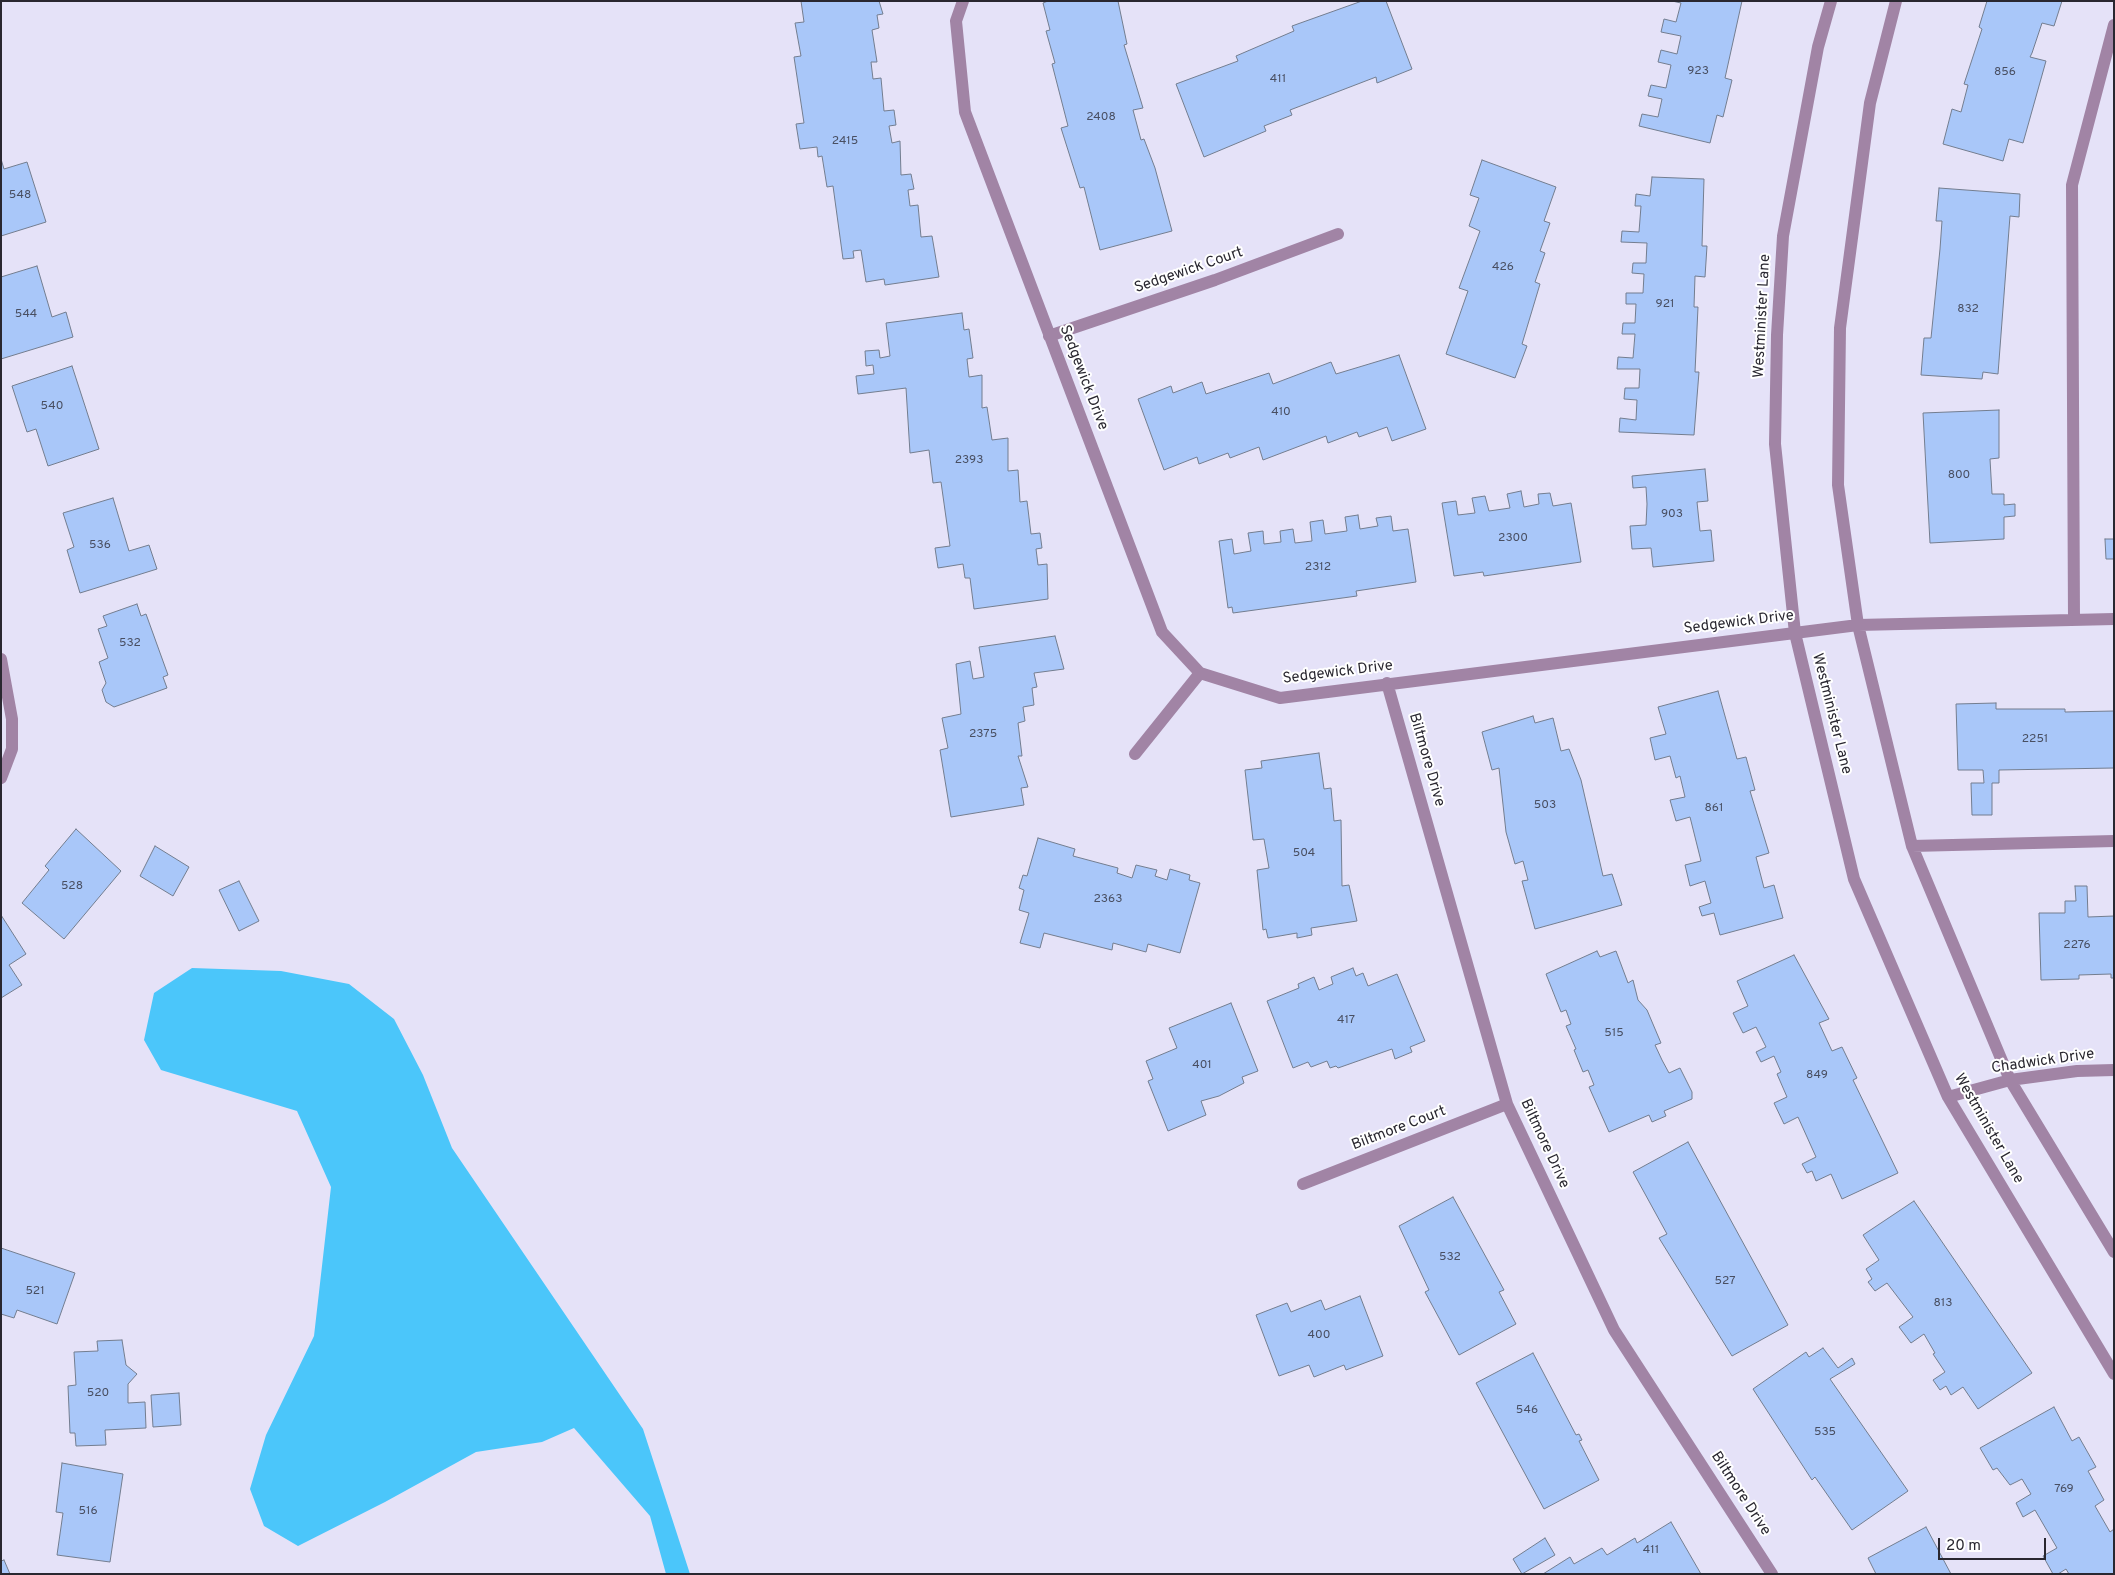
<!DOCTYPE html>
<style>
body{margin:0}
#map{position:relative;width:2115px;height:1575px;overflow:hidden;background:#e5e2f8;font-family:Overpass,sans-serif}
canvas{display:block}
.frame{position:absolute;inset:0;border:2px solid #292730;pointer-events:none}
.scale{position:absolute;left:1938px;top:1538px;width:108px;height:22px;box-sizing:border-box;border:2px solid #292730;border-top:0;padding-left:6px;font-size:15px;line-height:18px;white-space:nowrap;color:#292730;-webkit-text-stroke:4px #fff;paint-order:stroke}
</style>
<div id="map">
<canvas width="2115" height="1575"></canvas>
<div class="frame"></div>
<div class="scale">20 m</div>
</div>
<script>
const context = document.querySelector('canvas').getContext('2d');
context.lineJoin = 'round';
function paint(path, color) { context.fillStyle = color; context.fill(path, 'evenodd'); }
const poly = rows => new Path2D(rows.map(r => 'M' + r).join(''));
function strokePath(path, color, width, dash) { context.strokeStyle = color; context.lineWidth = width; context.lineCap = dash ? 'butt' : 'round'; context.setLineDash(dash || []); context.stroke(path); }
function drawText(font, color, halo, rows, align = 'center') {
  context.font = font + ' Overpass,sans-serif'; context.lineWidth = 4; context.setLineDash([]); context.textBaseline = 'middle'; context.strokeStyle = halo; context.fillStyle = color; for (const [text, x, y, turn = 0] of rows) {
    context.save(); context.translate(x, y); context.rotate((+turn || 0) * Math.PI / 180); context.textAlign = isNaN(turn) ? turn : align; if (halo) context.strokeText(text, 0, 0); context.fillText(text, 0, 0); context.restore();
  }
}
const water = poly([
 [192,968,281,971,349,984,394,1019,423,1075,452,1148,643,1429,690,1574,666,1574,650,1516,574,1428,542,1442,476,1452,385,1502,298,1546,264,1526,250,1489,266,1435,314,1336,331,1187,297,1111,161,1070,144,1040,154,993]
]);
const building = poly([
 [801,1,879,1,883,14,877,15,879,28,872,30,877,62,871,62,873,79,881,78,884,111,894,110,896,125,889,126,892,143,900,141,901,175,911,174,914,189,908,190,910,206,918,205,921,237,932,236,939,277,885,285,884,279,866,282,861,250,853,251,854,258,843,259,833,186,827,187,822,156,818,157,817,147,800,149,796,124,804,123,794,57,801,56,795,23,804,22,801,1],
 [1118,1,1127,44,1124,45,1143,108,1133,110,1141,140,1144,139,1155,168,1172,231,1100,250,1084,187,1080,188,1061,128,1068,126,1052,64,1055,63,1046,31,1050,30,1043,3,1048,1,1118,1],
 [1362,1,1386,1,1412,69,1377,83,1376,77,1290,110,1292,115,1264,126,1266,131,1204,157,1176,84,1238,61,1236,56,1294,31,1292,26,1362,1],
 [1672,1,1742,1,1725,78,1732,80,1723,117,1717,115,1710,143,1639,126,1642,114,1658,117,1662,99,1648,96,1651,85,1666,88,1671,65,1658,62,1661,50,1677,54,1681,36,1661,32,1664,19,1676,22,1681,3,1672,1],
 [1987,1,2062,1,2054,26,2042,23,2032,53,2030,57,2046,61,2023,143,2009,139,2003,161,1943,144,1952,109,1961,112,1968,85,1964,84,1982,29,1979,27,1987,1],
 [1,159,4,169,27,162,46,222,1,236,1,159],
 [1482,160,1556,187,1544,221,1550,223,1540,251,1545,253,1535,282,1540,284,1522,344,1527,346,1515,378,1446,354,1468,291,1459,288,1480,231,1469,226,1479,198,1470,195,1482,160],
 [1652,177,1704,179,1702,246,1707,246,1705,277,1695,276,1694,307,1698,307,1695,372,1699,372,1694,435,1619,432,1620,418,1636,420,1637,400,1624,399,1625,388,1639,388,1640,369,1617,369,1618,357,1633,358,1635,334,1622,334,1623,323,1635,323,1636,304,1626,304,1626,293,1643,293,1644,274,1632,273,1633,263,1646,263,1647,243,1621,242,1622,231,1639,232,1641,206,1635,206,1636,194,1650,196,1652,177],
 [1939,188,2020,194,2019,217,2010,216,1998,374,1983,372,1982,379,1921,375,1924,338,1931,338,1940,249,1942,221,1936,221,1939,188],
 [37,266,52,317,66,312,73,337,1,359,1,277,37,266],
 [962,313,964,330,969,329,973,358,967,359,969,377,982,375,982,408,987,407,992,440,1008,438,1008,471,1018,470,1020,502,1027,501,1031,534,1040,533,1042,548,1036,549,1038,565,1047,564,1048,599,974,609,970,578,965,578,963,564,938,568,935,548,950,546,941,482,933,483,929,450,910,453,906,388,858,394,856,376,874,374,873,365,866,366,865,351,879,350,880,358,890,356,886,323,962,313],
 [1399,355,1426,429,1392,441,1387,427,1359,437,1357,432,1328,443,1326,436,1263,460,1259,447,1230,458,1228,453,1199,464,1197,457,1164,470,1138,399,1171,386,1173,393,1202,382,1206,394,1269,373,1273,384,1331,362,1336,374,1399,355],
 [72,366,99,449,48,466,36,429,27,432,12,386,72,366],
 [1999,410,1999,458,1990,459,1992,494,2004,494,2004,505,2015,504,2015,516,2004,517,2004,539,1930,543,1923,413,1999,410],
 [1705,469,1708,501,1697,502,1700,531,1711,530,1714,561,1653,567,1651,548,1632,549,1630,526,1646,525,1647,504,1646,487,1633,488,1632,476,1705,469],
 [1521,491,1524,507,1539,504,1538,494,1550,493,1553,506,1571,503,1581,562,1484,576,1483,572,1454,576,1442,503,1456,501,1458,515,1475,513,1472,498,1485,496,1489,511,1510,508,1507,494,1521,491],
 [113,498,129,551,149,545,157,569,80,593,67,550,74,547,63,513,113,498],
 [1358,515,1360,529,1378,526,1376,518,1391,516,1393,531,1408,529,1416,582,1356,591,1357,596,1233,613,1232,607,1228,608,1219,541,1232,539,1234,554,1251,551,1248,533,1263,531,1264,544,1281,542,1280,531,1293,529,1295,543,1312,541,1310,522,1323,520,1325,534,1347,531,1345,517,1358,515],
 [2105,539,2114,539,2114,559,2106,559,2105,539],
 [137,604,141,616,146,614,168,675,163,677,167,688,114,707,106,702,102,690,106,683,99,662,108,658,98,629,107,626,103,616,137,604],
 [1055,636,1064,669,1034,673,1037,687,1032,688,1034,705,1023,707,1025,721,1018,723,1022,756,1018,756,1028,787,1021,788,1024,805,951,817,940,750,948,748,942,718,961,714,956,664,970,661,973,679,984,677,979,647,1055,636],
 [1718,691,1737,759,1746,757,1755,790,1750,791,1769,853,1756,857,1764,888,1774,885,1783,918,1720,935,1714,913,1702,916,1699,907,1711,903,1705,881,1690,886,1685,865,1701,861,1690,817,1676,821,1670,800,1685,797,1680,776,1676,778,1670,756,1655,760,1650,738,1666,734,1658,707,1718,691],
 [1996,703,1996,709,2065,709,2065,712,2114,711,2114,768,1999,770,1999,783,1992,783,1992,815,1972,815,1971,783,1984,783,1983,770,1958,770,1956,704,1996,703],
 [1533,716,1535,723,1553,718,1561,751,1569,749,1581,780,1603,876,1612,874,1622,905,1535,929,1522,881,1528,880,1523,861,1515,864,1506,832,1499,768,1492,770,1482,732,1533,716],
 [1319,753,1324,789,1331,788,1334,821,1341,820,1342,886,1349,885,1357,921,1311,928,1312,935,1297,938,1297,933,1268,938,1266,929,1263,930,1257,870,1269,868,1264,839,1253,840,1245,770,1262,768,1261,761,1319,753],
 [76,829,121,871,64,939,22,903,49,870,45,866,76,829],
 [1038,838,1075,849,1073,856,1118,868,1117,873,1132,878,1136,865,1157,870,1155,876,1167,880,1170,869,1190,875,1189,880,1200,883,1180,953,1148,944,1146,952,1113,943,1112,950,1044,933,1040,948,1020,943,1029,913,1019,910,1024,890,1019,888,1023,875,1027,876,1038,838],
 [155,846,189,867,173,896,140,876,155,846],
 [239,881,259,921,239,931,219,890,239,881],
 [2075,886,2087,886,2088,917,2114,916,2114,978,2111,978,2111,974,2079,975,2079,979,2041,980,2039,913,2065,913,2065,901,2076,901,2075,886],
 [1,915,26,954,9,965,22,985,1,998,1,915],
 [1597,951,1600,957,1616,951,1628,983,1633,980,1638,1000,1647,1010,1661,1043,1655,1045,1662,1060,1669,1073,1680,1068,1692,1092,1692,1099,1664,1111,1666,1116,1652,1122,1649,1115,1609,1132,1589,1087,1594,1085,1588,1070,1583,1072,1574,1050,1576,1049,1566,1026,1571,1024,1566,1010,1561,1012,1546,974,1597,951],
 [1794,955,1829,1019,1819,1023,1832,1051,1842,1047,1857,1078,1853,1080,1898,1173,1842,1199,1831,1174,1816,1181,1812,1171,1807,1173,1802,1164,1816,1157,1798,1117,1784,1124,1774,1103,1787,1097,1777,1074,1781,1072,1774,1056,1761,1062,1756,1052,1766,1047,1756,1027,1743,1033,1733,1013,1748,1006,1737,981,1794,955],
 [1353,968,1356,976,1363,973,1368,986,1397,974,1425,1041,1410,1047,1412,1052,1395,1059,1392,1049,1338,1068,1336,1066,1330,1068,1327,1061,1311,1067,1308,1062,1293,1068,1267,1001,1299,988,1298,984,1314,977,1319,990,1333,984,1331,977,1353,968],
 [1231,1003,1258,1071,1242,1077,1244,1083,1219,1096,1201,1101,1206,1115,1168,1131,1148,1081,1153,1079,1146,1061,1177,1048,1169,1028,1231,1003],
 [1688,1142,1788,1325,1732,1356,1659,1238,1667,1234,1633,1172,1688,1142],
 [1453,1197,1504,1290,1499,1292,1516,1324,1459,1355,1425,1292,1429,1290,1399,1226,1453,1197],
 [1914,1201,2032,1373,1978,1409,1963,1387,1951,1395,1946,1386,1940,1390,1933,1380,1945,1372,1933,1354,1935,1353,1924,1334,1911,1343,1899,1327,1913,1317,1887,1283,1875,1291,1868,1282,1872,1279,1866,1269,1879,1260,1863,1235,1914,1201],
 [1,1248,75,1273,57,1324,17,1310,14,1318,1,1314,1,1248],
 [1360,1296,1383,1356,1346,1370,1344,1365,1314,1377,1309,1365,1279,1376,1256,1315,1287,1303,1291,1312,1321,1300,1325,1310,1360,1296],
 [122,1340,126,1365,137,1374,128,1384,128,1403,145,1402,146,1428,105,1430,106,1445,76,1446,75,1433,70,1433,68,1386,76,1385,74,1352,98,1351,97,1341,122,1340],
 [1823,1348,1838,1368,1852,1358,1855,1364,1830,1379,1908,1491,1852,1530,1815,1477,1812,1480,1753,1389,1806,1352,1809,1357,1823,1348],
 [1533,1353,1576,1435,1579,1434,1582,1440,1579,1441,1599,1480,1544,1509,1476,1383,1533,1353],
 [179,1393,181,1425,153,1427,151,1395,179,1393],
 [2054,1407,2072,1441,2079,1437,2096,1467,2088,1471,2104,1500,2095,1506,2110,1532,2114,1529,2114,1574,2069,1574,2066,1569,2058,1574,2053,1574,2043,1556,2057,1548,2035,1510,2023,1517,2016,1503,2031,1494,2022,1479,2010,1485,1997,1468,1993,1470,1980,1448,2054,1407],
 [62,1463,123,1474,110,1562,57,1555,63,1513,56,1512,62,1463],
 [1671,1522,1701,1574,1543,1574,1570,1557,1574,1564,1602,1548,1607,1555,1635,1538,1637,1543,1671,1522],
 [1926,1527,1951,1574,1876,1574,1868,1558,1926,1527],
 [1545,1538,1555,1555,1522,1574,1513,1559,1545,1538],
 [4,1560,10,1574,1,1574,1,1561,4,1560]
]);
const minor = poly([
 [963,1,956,21,965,112,1162,632,1200,673,1280,698,1858,625,2114,619],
 [1831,1,1818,47,1783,236,1777,335,1775,444,1795,633,1854,879,1948,1097,2114,1374],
 [1896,1,1870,103,1840,328,1838,485,1858,625,1912,846,2010,1080,2114,1252],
 [1049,336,1215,280,1338,234],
 [2074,620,2072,185,2114,25],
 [1,659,12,719,12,749,1,778],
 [1387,683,1507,1104,1614,1330,1772,1574],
 [1135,754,1200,673],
 [1912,846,2114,841],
 [1948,1097,2010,1080,2077,1071,2114,1070],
 [1303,1184,1507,1104]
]);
const numberNames = [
 ["923",1698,72],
 ["856",2005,73],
 ["411",1278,80],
 ["2408",1101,118],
 ["2415",845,142],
 ["548",20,196],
 ["426",1503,268],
 ["921",1665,305],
 ["832",1968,310],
 ["544",26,315],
 ["540",52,407],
 ["410",1281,413],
 ["2393",969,461],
 ["800",1959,476],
 ["903",1672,515],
 ["2300",1513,539],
 ["536",100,546],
 ["2312",1318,568],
 ["532",130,644],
 ["2375",983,735],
 ["2251",2035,740],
 ["503",1545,806],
 ["861",1714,809],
 ["504",1304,854],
 ["528",72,887],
 ["2363",1108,900],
 ["2276",2077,946],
 ["417",1346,1021],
 ["515",1614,1034],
 ["401",1202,1066],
 ["849",1817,1076],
 ["532",1450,1258],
 ["527",1725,1282],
 ["521",35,1292],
 ["813",1943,1304],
 ["400",1319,1336],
 ["520",98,1394],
 ["546",1527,1411],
 ["535",1825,1433],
 ["769",2064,1490],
 ["516",88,1512],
 ["411",1651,1551]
];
const streetNames = [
 ["Sedgewick Court",1189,271,-19],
 ["Westminister Lane",1763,316,-87],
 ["Sedgewick Drive",1083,378,69],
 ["Sedgewick Drive",1739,623,-7],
 ["Sedgewick Drive",1338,673,-7],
 ["Westminister Lane",1831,714,76],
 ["Biltmore Drive",1426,760,74],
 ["Chadwick Drive",2043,1062,-8],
 ["Biltmore Court",1399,1129,-21],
 ["Westminister Lane",1988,1129,60],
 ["Biltmore Drive",1544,1144,65],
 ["Biltmore Drive",1740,1494,57]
];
paint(water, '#4bc6fa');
paint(building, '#a9c7f9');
strokePath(building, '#737d8f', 1);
strokePath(minor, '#a184a5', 12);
drawText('12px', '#494f62', null, numberNames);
drawText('15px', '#292730', '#fff', streetNames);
</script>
